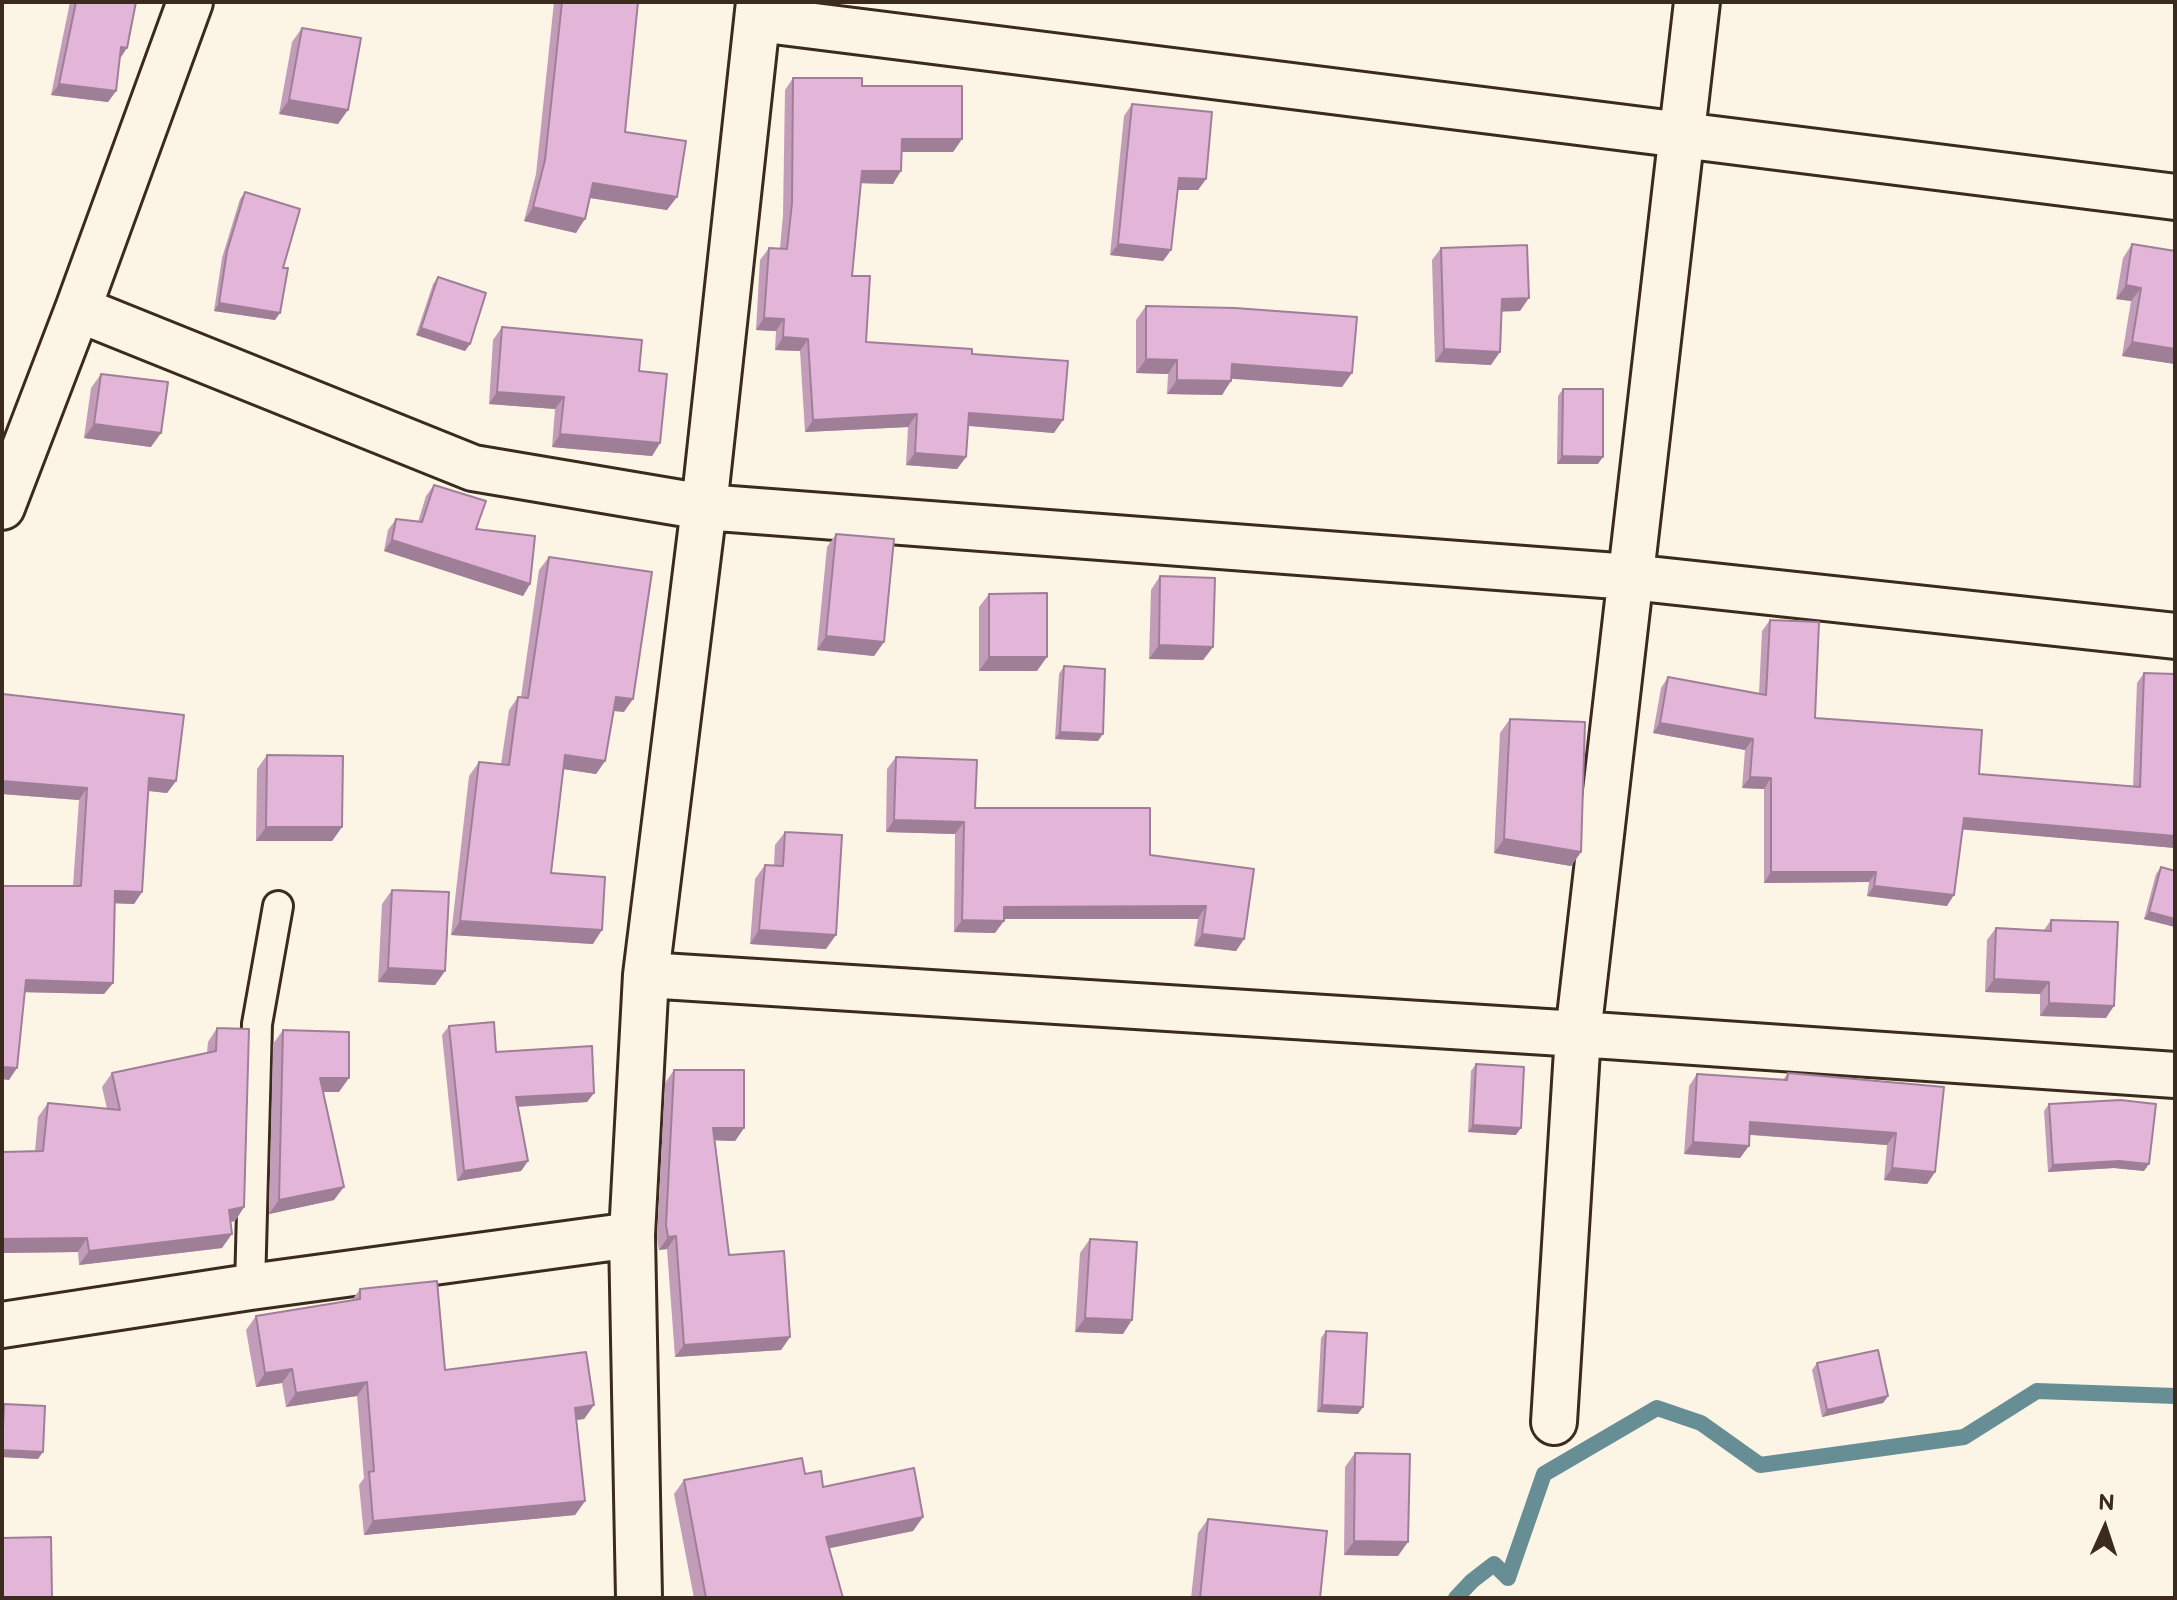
<!DOCTYPE html>
<style>
body{margin:0}
#map{position:relative;width:2177px;height:1600px;overflow:hidden;background:#fcf5e5;font-family:"Balsamiq Sans",sans-serif}
canvas{display:block}
.frame{position:absolute;inset:0;border:4px solid #3b2a1e;pointer-events:none}
.north{position:absolute;left:2065px;top:1488px;width:80px;height:80px;-webkit-text-stroke:6px #fcf5e5;paint-order:stroke;rotate:3deg;font-size:22px;font-weight:700;line-height:32px;text-align:center;color:#3b2a1e}
.north::after{content:'';display:block;margin:auto;width:28px;height:36px;background:#3b2a1e;clip-path:polygon(50% 0,100% 100%,50% 72%,0 100%)}
</style>
<div id="map">
<canvas width="2177" height="1600"></canvas>
<div class="frame"></div>
<div class="north">N</div>
</div>
<script>
const context = document.querySelector('canvas').getContext('2d');
context.lineJoin = 'round';
const poly = rows => new Path2D(rows.map(r => 'M' + r).join(''));
function strokePath(path, color, width, dash) { context.strokeStyle = color; context.lineWidth = width; context.lineCap = dash ? 'butt' : 'round'; context.setLineDash(dash || []); context.stroke(path); }
function paint(path, color) { context.fillStyle = color; context.fill(path, 'evenodd'); }
const stream = poly([
 [1456,1598,1472,1581,1494,1564,1508,1578,1544,1474,1657,1408,1701,1423,1760,1465,1964,1437,2037,1391,2175,1396]
]);
const lane = poly([
 [250,1287,257,1024,278,906]
]);
const street = poly([
 [758,19,2175,197],
 [78,309,473,468,704,507,1630,577,2175,636],
 [2,507,78,309,190,2],
 [646,975,1578,1034,2175,1075],
 [2,1325,250,1287,632,1235],
 [1554,1422,1578,1034,1697,2],
 [639,1598,632,1235,646,975,704,507,759,2]
]);
const wall = poly([
 [70,2,136,2,119,59,116,91,108,102,51,95],
 [554,2,638,2,625,132,667,210,590,198,576,233,524,221,536,174],
 [302,28,338,124,279,114,292,42],
 [793,78,862,86,962,139,953,152,902,152,893,184,861,183,852,276,866,342,972,354,1054,433,968,426,966,457,957,469,906,465,908,427,805,432,800,351,775,350,776,331,756,330,760,260,769,248,780,248,783,215,785,90],
 [1132,104,1206,179,1198,190,1178,190,1171,250,1163,261,1110,255,1124,116],
 [245,192,283,268,275,320,214,311,222,258,240,199],
 [2132,244,2175,364,2122,356,2131,301,2116,299,2123,258],
 [1441,248,1520,311,1502,311,1491,365,1435,362,1432,260],
 [438,277,470,344,465,351,416,335,433,284],
 [1146,306,1342,387,1231,378,1222,395,1167,394,1168,374,1136,373,1136,320],
 [502,327,639,371,660,443,652,456,552,447,555,409,489,404,493,340],
 [101,374,151,447,84,438,91,388],
 [1563,389,1598,464,1557,464,1558,396],
 [434,485,530,584,523,596,384,551,388,530,396,519,418,522,426,496],
 [836,534,884,642,874,656,817,650,827,547],
 [549,557,624,712,614,711,605,761,596,774,564,769,551,873,593,944,451,935,469,776,479,762,501,764,509,710,518,697,521,697,539,570],
 [1160,576,1213,647,1203,660,1149,659,1151,590],
 [989,594,1037,671,979,671,979,607],
 [1770,620,1815,718,1979,774,2133,787,2137,683,2144,673,2175,674,2175,848,1963,829,1947,906,1867,896,1869,882,1764,883,1764,789,1742,788,1745,750,1653,733,1661,688,1668,677,1759,694,1762,631],
 [1064,666,1098,741,1055,739,1059,674],
 [1510,719,1581,852,1571,866,1494,853,1500,733],
 [267,755,342,827,332,841,256,841,257,769],
 [896,757,975,808,1150,855,1244,939,1236,951,1194,946,1198,919,1004,919,995,933,954,932,955,834,886,832,887,769],
 [176,781,167,793,148,791,142,892,134,904,115,903,113,983,104,994,25,992,9,1080,2,1079,2,886,73,886,79,800,2,794],
 [785,832,826,949,750,944,755,879,765,865,774,865,775,845],
 [2161,867,2175,871,2175,927,2144,919,2156,874],
 [392,890,445,971,435,985,378,982,382,904],
 [2051,920,2106,1018,2040,1016,2040,994,1985,992,1987,940,1996,928,2044,930],
 [449,1026,496,1052,594,1093,587,1102,518,1107,528,1161,521,1171,457,1181,442,1035],
 [217,1028,244,1207,235,1221,230,1222,222,1248,79,1265,78,1252,2,1253,2,1152,35,1152,38,1117,48,1103,107,1109,102,1087,112,1073,207,1053,208,1042],
 [283,1030,339,1092,323,1092,334,1200,269,1214,273,1044],
 [1476,1064,1516,1135,1468,1132,1471,1071],
 [674,1070,744,1128,735,1141,715,1140,729,1255,790,1337,781,1350,675,1357,667,1249,659,1250,657,1238,665,1083],
 [1788,1073,1944,1087,1935,1172,1927,1184,1884,1180,1887,1145,1750,1135,1740,1158,1684,1154,1689,1086,1697,1074,1783,1080],
 [2049,1104,2144,1171,2114,1168,2048,1172,2044,1111],
 [1090,1239,1123,1334,1075,1332,1080,1253],
 [360,1289,445,1370,594,1405,584,1419,576,1420,585,1501,575,1515,364,1535,359,1485,364,1478,357,1396,286,1407,282,1383,256,1387,246,1330,256,1316,352,1300],
 [1326,1331,1358,1414,1317,1412,1321,1338],
 [1817,1363,1888,1396,1883,1403,1822,1417,1812,1370],
 [4,1404,38,1459,2,1457,2,1407],
 [1355,1453,1398,1556,1344,1555,1345,1467],
 [805,1474,823,1487,923,1517,913,1531,829,1548,843,1598,694,1598,674,1494,684,1480],
 [1208,1519,1320,1598,1191,1598,1198,1533]
]);
const shadedWall = poly([
 [121,47,127,48,119,60],
 [59,84,116,91,108,102,51,95],
 [289,100,348,110,338,124,279,114],
 [902,139,962,139,953,152,893,152],
 [862,171,901,171,893,184,853,183],
 [1179,178,1206,179,1198,190,1171,190],
 [593,183,677,197,667,210,584,197],
 [533,207,585,219,576,233,524,221],
 [1118,244,1171,250,1163,261,1110,255],
 [2126,285,2141,288,2131,301,2116,299],
 [1529,298,1520,311,1493,312,1502,299],
 [219,303,280,313,275,320,214,311],
 [764,318,784,319,776,331,756,330],
 [421,328,470,344,465,351,416,335],
 [783,337,808,339,800,351,775,350],
 [2132,342,2175,349,2175,364,2122,356],
 [1444,349,1500,352,1491,365,1435,362],
 [1146,359,1177,360,1168,374,1136,373],
 [1232,364,1352,373,1342,387,1222,378],
 [1177,380,1231,381,1222,395,1167,394],
 [497,392,564,397,555,409,489,404],
 [969,413,1063,420,1054,433,960,425],
 [917,414,908,427,805,432,813,420],
 [94,424,161,433,151,447,84,438],
 [560,434,660,443,652,456,552,447],
 [915,453,966,457,957,469,906,465],
 [1562,456,1603,457,1598,464,1557,464],
 [392,540,530,584,523,596,384,551],
 [826,636,884,642,874,656,817,650],
 [1159,645,1213,647,1203,660,1149,659],
 [989,657,1047,657,1037,671,979,671],
 [616,697,633,699,624,712,606,710],
 [1660,723,1753,739,1745,750,1653,733],
 [1060,732,1103,734,1098,741,1055,739],
 [565,755,605,761,596,774,556,768],
 [1750,777,1771,778,1764,789,1742,788],
 [149,778,176,781,167,793,141,790],
 [2,781,87,788,79,800,2,794],
 [1964,818,2175,836,2175,848,1957,829],
 [894,820,964,822,955,834,886,832],
 [266,827,342,827,332,841,256,841],
 [1504,839,1581,852,1571,866,1494,853],
 [1771,872,1876,872,1869,882,1764,883],
 [1874,886,1954,895,1947,906,1867,896],
 [115,891,142,892,134,904,107,903],
 [1206,906,1198,919,996,919,1004,907],
 [2149,912,2175,919,2175,927,2144,919],
 [962,920,1004,921,995,933,954,932],
 [460,921,602,930,593,944,451,935],
 [759,930,836,935,826,949,750,944],
 [1202,934,1244,939,1236,951,1194,946],
 [388,968,445,971,435,985,378,982],
 [1994,979,2049,982,2040,994,1985,992],
 [26,980,113,983,104,994,17,992],
 [2049,1003,2114,1006,2106,1018,2040,1016],
 [2,1067,17,1068,9,1080,2,1079],
 [320,1078,349,1078,339,1092,311,1092],
 [594,1093,587,1102,510,1107,516,1097],
 [1750,1122,1896,1133,1887,1145,1742,1134],
 [1473,1125,1521,1128,1516,1135,1468,1132],
 [713,1128,744,1128,735,1141,704,1140],
 [1693,1142,1749,1146,1740,1158,1684,1154],
 [528,1161,521,1171,457,1181,464,1171],
 [2119,1161,2149,1164,2144,1171,2114,1168,2048,1172,2053,1165],
 [1892,1168,1935,1172,1927,1184,1884,1180],
 [344,1187,334,1200,269,1214,279,1200],
 [244,1207,235,1221,219,1224,229,1210],
 [232,1234,222,1248,79,1265,89,1251],
 [676,1236,667,1249,659,1250,668,1237],
 [87,1238,78,1252,2,1253,2,1239],
 [1085,1318,1132,1320,1123,1334,1075,1332],
 [790,1337,781,1350,675,1357,684,1345],
 [292,1369,282,1383,256,1387,265,1373],
 [367,1382,357,1396,286,1407,296,1393],
 [1888,1396,1883,1403,1822,1417,1827,1410],
 [594,1405,584,1419,565,1421,575,1408],
 [1322,1405,1363,1407,1358,1414,1317,1412],
 [2,1450,43,1452,38,1459,2,1457],
 [585,1501,575,1515,364,1535,373,1521],
 [923,1517,913,1531,816,1551,826,1537],
 [1354,1541,1408,1542,1398,1556,1344,1555]
]);
const building = poly([
 [76,2,136,2,127,48,121,47,116,91,59,84,76,2],
 [562,2,638,2,625,132,686,141,677,197,593,183,585,219,533,207,545,160,562,2],
 [302,28,361,38,348,110,289,100,302,28],
 [793,78,862,78,862,86,962,86,962,139,902,139,901,171,862,171,852,276,870,276,866,342,972,349,972,354,1068,361,1063,420,969,413,966,457,915,453,917,414,813,420,808,339,783,337,784,319,764,318,769,248,787,249,792,203,793,78],
 [1132,104,1212,112,1206,179,1179,178,1171,250,1118,244,1132,104],
 [245,192,300,209,283,268,288,268,280,313,219,303,227,251,245,192],
 [2132,244,2175,251,2175,349,2132,342,2141,288,2126,285,2132,244],
 [1527,245,1529,298,1502,299,1500,352,1444,349,1441,248,1527,245],
 [438,277,486,293,470,344,421,328,438,277],
 [1146,306,1235,308,1357,317,1352,373,1232,364,1231,381,1177,380,1177,360,1146,359,1146,306],
 [502,327,642,340,639,371,667,374,660,443,560,434,564,397,497,392,502,327],
 [101,374,168,382,161,433,94,424,101,374],
 [1563,389,1603,389,1603,457,1562,456,1563,389],
 [434,485,486,501,476,529,535,536,530,584,392,540,396,519,422,522,434,485],
 [836,534,894,539,884,642,826,636,836,534],
 [549,557,652,572,633,699,616,697,605,761,565,755,551,873,605,877,602,930,460,921,479,762,509,765,518,697,528,698,549,557],
 [1160,576,1215,578,1213,647,1159,645,1160,576],
 [1047,593,1047,657,989,657,989,594,1047,593],
 [1770,620,1819,622,1815,718,1982,730,1979,774,2140,787,2144,673,2175,674,2175,836,1964,818,1954,895,1874,886,1876,872,1771,872,1771,778,1750,777,1753,739,1660,723,1668,677,1766,695,1770,620],
 [1064,666,1105,669,1103,734,1060,732,1064,666],
 [3,694,184,715,176,781,149,778,142,892,115,891,113,983,26,980,17,1068,2,1067,2,886,81,886,87,788,2,781,2,698,3,694],
 [1510,719,1585,722,1581,852,1504,839,1510,719],
 [267,755,343,756,342,827,266,827,267,755],
 [896,757,977,760,975,808,1150,808,1150,855,1254,869,1244,939,1202,934,1206,906,1004,907,1004,921,962,920,964,822,894,820,896,757],
 [785,832,842,835,836,935,759,930,765,865,783,866,785,832],
 [2161,867,2175,871,2175,919,2149,912,2161,867],
 [392,890,449,892,445,971,388,968,392,890],
 [2051,920,2118,922,2114,1006,2049,1003,2049,982,1994,979,1996,928,2051,931,2051,920],
 [494,1022,496,1052,592,1046,594,1093,516,1097,528,1161,464,1171,449,1026,494,1022],
 [217,1028,249,1029,244,1207,229,1210,232,1234,89,1251,87,1238,2,1239,2,1152,43,1151,48,1103,120,1110,112,1073,216,1051,217,1028],
 [283,1030,349,1032,349,1078,320,1078,344,1187,279,1200,283,1030],
 [1476,1064,1524,1067,1521,1128,1473,1125,1476,1064],
 [674,1070,744,1070,744,1128,713,1128,729,1255,784,1251,790,1337,684,1345,676,1236,668,1237,666,1225,674,1070],
 [1788,1073,1944,1087,1935,1172,1892,1168,1896,1133,1750,1122,1749,1146,1693,1142,1697,1074,1787,1080,1788,1073],
 [2120,1100,2156,1104,2149,1164,2119,1161,2053,1165,2049,1104,2120,1100],
 [1090,1239,1137,1242,1132,1320,1085,1318,1090,1239],
 [437,1281,445,1370,586,1352,594,1405,575,1408,585,1501,373,1521,369,1472,374,1471,367,1382,296,1393,292,1369,265,1373,256,1316,360,1299,360,1289,437,1281],
 [1326,1331,1367,1333,1363,1407,1322,1405,1326,1331],
 [1878,1350,1888,1396,1827,1410,1817,1363,1878,1350],
 [4,1404,45,1406,43,1452,2,1450,4,1404],
 [1355,1453,1410,1454,1408,1542,1354,1541,1355,1453],
 [802,1458,805,1474,821,1471,823,1487,914,1468,923,1517,826,1537,843,1598,706,1598,684,1480,802,1458],
 [1208,1519,1327,1531,1320,1598,1200,1598,1208,1519],
 [51,1537,52,1598,2,1598,2,1538,51,1537]
]);
strokePath(stream, '#678e95', 16);
strokePath(lane, '#3b2a1e', 34);
strokePath(street, '#3b2a1e', 50);
strokePath(lane, '#fcf5e5', 28);
strokePath(street, '#fcf5e5', 44);
paint(wall, '#c39cba');
paint(shadedWall, '#9f7f97');
paint(building, '#e3b5d8');
strokePath(building, '#9f7f97', 2);
</script>
